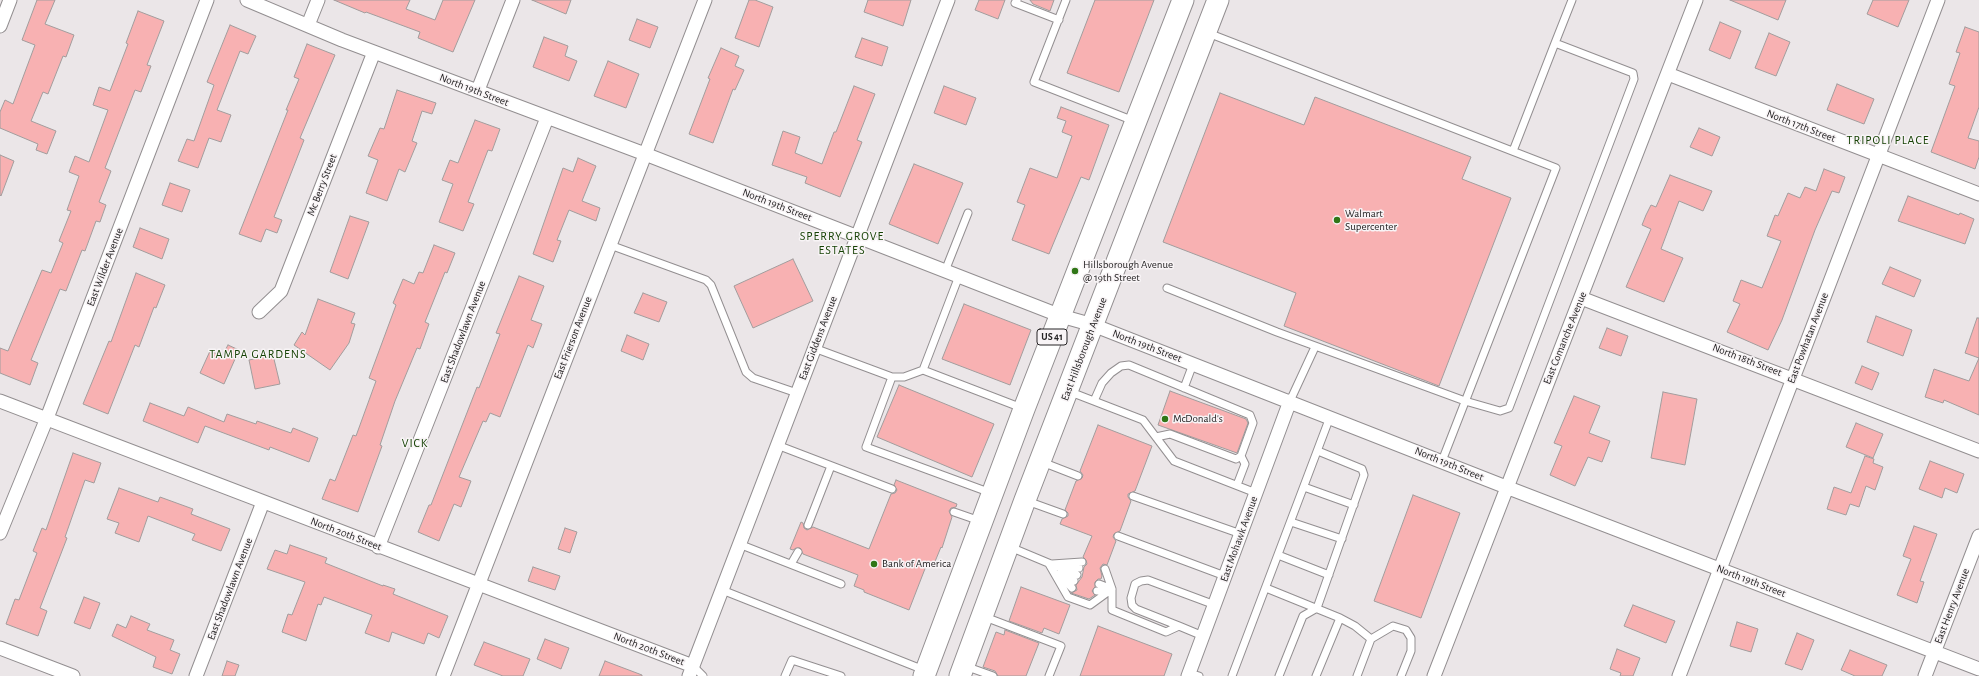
<!DOCTYPE html>
<style>
body{margin:0}
canvas{display:block;background:#ebe6e8}
</style>
<canvas width="1979" height="676"></canvas>
<script>
const context = document.querySelector('canvas').getContext('2d');
context.lineJoin = 'round';
function paint(path, color) { context.fillStyle = color; context.fill(path, 'evenodd'); }
const poly = rows => new Path2D(rows.map(r => 'M' + r).join(''));
function strokePath(path, color, width, dash) { context.strokeStyle = color; context.lineWidth = width; context.lineCap = dash ? 'butt' : 'round'; context.setLineDash(dash || []); context.stroke(path); }
function drawText(font, color, halo, rows, align = 'center') {
  context.font = font + ' "Alegreya Sans",sans-serif'; context.lineWidth = 3; context.setLineDash([]); context.textBaseline = 'middle'; context.strokeStyle = halo; context.fillStyle = color; for (const [text, x, y, turn = 0] of rows) {
    context.save(); context.translate(x, y); context.rotate((+turn || 0) * Math.PI / 180); context.textAlign = isNaN(turn) ? turn : align; if (halo) context.strokeText(text, 0, 0); context.fillText(text, 0, 0); context.restore();
  }
}
const building = poly([
 [37,0,55,0,45,24,74,35,66,57,63,56,48,94,43,92,31,121,56,131,47,154,36,150,38,144,0,128,0,112,5,100,13,104,35,45,22,40,37,0],
 [334,0,410,0,406,9,435,20,443,0,475,0,453,52,418,38,420,32,366,12,365,13,334,0],
 [532,0,571,0,566,14,532,0],
 [749,0,755,0,773,7,759,47,735,38,749,0],
 [868,0,911,0,903,26,864,12,868,0],
 [979,0,1005,0,998,19,975,10,979,0],
 [1030,0,1054,0,1050,11,1033,4,1030,0],
 [1095,0,1154,0,1119,92,1067,73,1095,0],
 [1730,0,1786,0,1778,20,1730,0],
 [1873,0,1909,0,1898,27,1867,14,1873,0],
 [138,11,164,21,147,65,151,66,141,92,135,90,105,168,111,171,99,202,106,205,100,222,96,221,85,251,82,250,66,291,60,289,31,360,38,363,30,385,0,373,0,348,8,351,42,270,51,273,63,243,59,241,71,211,67,210,79,176,69,172,75,156,89,162,108,110,93,105,99,87,110,91,128,44,126,43,138,11],
 [637,19,658,27,650,48,629,40,637,19],
 [1720,22,1741,31,1730,59,1709,50,1720,22],
 [230,25,256,36,248,54,240,51,217,110,231,115,221,142,209,138,198,168,178,161,187,139,194,141,214,85,207,82,230,25],
 [1965,27,1979,32,1979,107,1968,138,1979,141,1979,157,1975,169,1931,152,1955,86,1949,84,1960,53,1956,52,1965,27],
 [1769,33,1790,42,1776,76,1755,68,1769,33],
 [544,37,568,46,565,56,577,61,569,81,533,67,544,37],
 [862,38,888,47,882,66,855,57,862,38],
 [307,44,335,55,300,138,304,140,274,217,282,220,277,233,266,229,261,242,239,234,288,110,286,110,299,79,294,77,307,44],
 [721,48,739,56,735,66,744,70,735,90,733,89,713,143,689,134,710,79,708,78,721,48],
 [608,61,639,74,626,108,594,96,608,61],
 [1837,84,1874,99,1864,124,1827,110,1837,84],
 [854,86,875,94,857,140,862,142,840,197,805,183,807,177,772,165,783,131,800,137,795,153,822,164,834,132,836,132,854,86],
 [944,86,976,98,966,125,934,113,944,86],
 [397,90,436,103,432,114,422,111,412,141,417,143,405,172,399,169,387,201,366,193,378,160,368,156,380,128,384,129,397,90],
 [1220,93,1304,125,1315,97,1471,157,1462,179,1511,198,1439,386,1284,326,1296,293,1163,242,1220,93],
 [1061,107,1109,125,1089,180,1081,177,1049,254,1012,240,1025,205,1017,202,1030,168,1057,178,1072,136,1062,132,1066,121,1057,118,1061,107],
 [475,120,500,129,492,151,488,150,468,202,474,204,463,231,439,222,453,184,442,180,450,160,458,163,475,120],
 [1699,128,1720,137,1712,156,1690,147,1699,128],
 [0,155,14,161,1,196,0,195,0,155],
 [578,158,596,166,582,201,600,208,596,221,569,210,557,240,561,241,553,262,533,254,563,168,573,172,578,158],
 [914,164,963,183,938,244,889,224,914,164],
 [1824,169,1845,177,1839,193,1832,191,1815,230,1782,320,1768,350,1727,332,1740,304,1733,301,1741,280,1762,288,1781,241,1767,236,1775,215,1778,216,1788,193,1800,198,1805,187,1816,191,1824,169],
 [1670,175,1712,191,1703,211,1679,201,1661,249,1683,258,1664,302,1626,287,1651,229,1642,225,1646,215,1651,205,1656,207,1670,175],
 [170,183,190,190,182,212,162,205,170,183],
 [1908,196,1959,215,1960,213,1974,219,1965,244,1898,221,1908,196],
 [350,216,369,222,348,279,330,272,350,216],
 [140,228,169,239,162,259,133,247,140,228],
 [434,245,455,253,447,273,445,272,425,322,429,324,420,349,417,348,395,401,380,445,382,446,358,512,322,499,330,479,335,481,353,435,356,436,376,381,369,378,396,305,393,303,403,279,414,284,419,272,423,273,434,245],
 [793,259,813,301,753,328,734,286,793,259],
 [1890,267,1921,280,1914,297,1882,284,1890,267],
 [136,273,165,285,156,308,154,307,139,347,135,345,108,414,83,404,109,341,111,342,136,273],
 [519,276,544,286,531,320,542,324,533,348,528,345,500,417,490,413,486,422,483,421,459,477,471,481,461,507,454,504,439,541,418,532,429,505,431,505,477,387,479,388,500,334,496,333,519,276],
 [643,293,667,302,659,322,634,313,643,293],
 [318,299,355,313,351,323,355,324,349,343,330,370,294,345,302,332,305,335,318,299],
 [964,304,1031,330,1010,385,942,359,964,304],
 [1876,316,1912,330,1903,356,1867,342,1876,316],
 [1977,318,1979,318,1979,358,1965,353,1977,318],
 [1607,328,1628,336,1621,356,1599,348,1607,328],
 [627,335,649,344,643,360,621,351,627,335],
 [228,345,239,350,224,384,200,373,210,351,222,356,228,345],
 [273,355,280,384,255,389,249,360,273,355],
 [1979,358,1979,415,1944,400,1943,403,1925,397,1934,369,1969,381,1979,358],
 [1862,366,1879,373,1872,390,1855,383,1862,366],
 [899,385,994,424,972,477,877,437,899,385],
 [1170,391,1246,419,1248,423,1237,453,1158,425,1170,391],
 [1663,392,1697,399,1685,465,1651,458,1663,392],
 [1574,396,1600,406,1589,433,1610,441,1602,462,1588,457,1575,486,1550,475,1562,446,1554,443,1574,396],
 [150,403,184,416,188,407,224,422,227,414,256,424,257,421,291,433,293,428,318,438,309,462,270,447,269,450,205,426,198,443,143,421,150,403],
 [1856,423,1883,434,1873,458,1846,447,1856,423],
 [1098,425,1152,446,1135,491,1128,494,1128,497,1131,501,1120,531,1114,534,1113,537,1116,541,1107,565,1103,564,1100,568,1102,576,1101,579,1098,579,1095,582,1095,587,1092,591,1095,595,1089,599,1071,593,1077,590,1076,585,1082,577,1084,567,1087,564,1086,560,1083,557,1092,536,1060,524,1062,519,1068,516,1068,513,1065,510,1076,481,1082,478,1083,475,1080,471,1098,425],
 [73,453,101,463,94,483,85,480,65,537,67,538,40,608,47,611,38,636,6,624,15,599,19,600,37,553,33,551,42,528,46,530,73,453],
 [1865,456,1874,459,1873,463,1883,467,1875,490,1866,486,1859,507,1850,504,1846,515,1827,509,1834,487,1851,493,1865,456],
 [1930,461,1964,474,1957,493,1945,488,1942,498,1919,489,1930,461],
 [896,480,957,504,956,507,951,508,949,511,952,517,942,548,941,547,934,564,928,561,909,610,864,592,864,590,854,586,858,575,803,554,800,548,796,548,793,550,790,549,801,522,803,523,804,528,807,530,813,527,869,549,891,494,895,493,897,490,894,485,896,480],
 [119,488,158,502,160,497,193,509,191,514,230,529,221,551,192,540,195,534,148,516,139,542,115,533,119,523,107,519,119,488],
 [1413,495,1460,513,1421,618,1374,601,1413,495],
 [1914,526,1937,534,1920,581,1924,582,1917,603,1897,595,1911,559,1903,556,1914,526],
 [565,528,577,532,570,553,558,549,565,528],
 [290,545,327,558,325,563,383,586,383,585,395,589,393,594,448,616,439,638,428,633,424,644,392,632,389,642,365,633,372,615,324,597,321,605,318,604,306,641,282,632,288,614,292,615,305,582,267,569,275,550,287,554,290,545],
 [533,567,560,576,555,590,528,581,533,567],
 [1021,587,1070,605,1059,634,1044,628,1042,633,1009,621,1021,587],
 [84,597,100,603,90,629,74,623,84,597],
 [1633,605,1675,621,1666,643,1624,626,1633,605],
 [131,616,150,624,147,630,174,640,170,650,180,654,172,674,153,667,156,657,112,636,117,624,126,628,131,616],
 [1737,622,1758,629,1751,652,1730,646,1737,622],
 [1098,626,1172,654,1164,676,1080,676,1098,626],
 [1005,630,1039,643,1026,676,998,676,995,671,983,667,996,632,1004,635,1005,630],
 [1797,633,1814,640,1802,670,1785,664,1797,633],
 [545,639,569,648,561,669,537,659,545,639],
 [484,642,530,659,523,676,503,676,474,665,484,642],
 [1617,649,1640,658,1633,676,1620,676,1621,673,1610,669,1617,649],
 [1850,650,1887,665,1882,676,1855,676,1841,670,1850,650],
 [227,661,239,665,235,676,222,676,227,661],
 [605,661,642,675,642,676,599,676,605,661]
]);
const lane = poly([
 [1017,0,1015,3,1059,20],
 [1066,0,1034,82,1134,121],
 [1208,33,1556,168,1442,461],
 [1513,151,1555,43],
 [610,245,706,280,711,285,746,372,753,378,797,393],
 [945,271,968,213],
 [1167,288,1277,332,1465,401,1500,411,1509,408,1634,79,1633,73,1555,43,1572,0],
 [814,348,892,377],
 [923,370,959,276],
 [1184,388,1193,364],
 [1068,391,1143,420,1174,461,1256,493],
 [1094,401,1102,383,1111,373,1121,366,1129,365,1250,415,1253,423,1241,456,1236,459,1170,434,1156,437],
 [1290,401,1315,347],
 [777,445,892,489],
 [1042,462,1078,476],
 [1237,485,1245,464,1241,456],
 [1304,487,1354,505],
 [991,493,866,447,892,377,904,377,923,370,1022,408],
 [1133,496,1241,534],
 [1027,501,1063,514],
 [954,512,980,521],
 [1291,522,1342,539],
 [808,525,831,466],
 [1118,536,1225,576],
 [739,544,841,584],
 [1010,547,1077,575],
 [1278,555,1329,575],
 [791,564,798,552],
 [1049,564,1068,597,1090,605,1112,589],
 [1052,564,1082,562],
 [1063,566,1079,568],
 [1105,569,1112,589],
 [1061,572,1074,581],
 [1059,574,1072,588],
 [1099,584,1112,589,1112,610,1166,632,1179,626,1203,636],
 [1266,588,1340,618,1355,626,1371,639],
 [722,590,924,670],
 [1097,591,1110,590],
 [985,617,1061,646,1049,676],
 [1179,626,1136,609,1132,605,1131,598,1135,584,1141,581,1148,580,1215,605],
 [693,666,703,676],
 [965,666,993,676],
 [1189,673,1199,676],
 [785,676,792,660,841,676],
 [1232,676,1330,417],
 [1279,676,1303,616,1317,608,1364,475,1362,469,1318,451],
 [1316,676,1340,618],
 [1357,676,1371,639,1393,626,1406,630,1411,638,1411,651,1401,676]
]);
const street = poly([
 [247,0,342,40,645,154,1061,316,1093,325,1506,487,1979,669],
 [308,25,318,0],
 [0,26,10,0],
 [1668,74,1979,194],
 [478,90,513,0],
 [1581,298,1979,451],
 [259,312,281,291,374,52],
 [0,401,693,666],
 [0,533,47,418,207,0],
 [378,547,547,118],
 [0,648,73,676],
 [196,676,263,502],
 [443,676,705,0],
 [689,676,948,0],
 [1188,676,1290,401],
 [1434,676,1696,0],
 [1679,676,1938,0],
 [1925,676,1979,536]
]);
const primary = poly([
 [924,676,1024,409,1183,0],
 [960,676,1025,500,1218,0]
]);
const markers = [
 [1337,220,4,"#307617"],
 [1075,271,4,"#307617"],
 [1165,419,4,"#307617"],
 [874,564,4,"#307617"]
];
const shields = [
 [1052,337,30]
];
const shieldNames = [
 ["US 41",1052,337]
];
const streetNames = [
 ["North 19th Street",474,90,21],
 ["North 17th Street",1801,126,21],
 ["Mc Berry Street",322,185,-69],
 ["North 19th Street",777,205,21],
 ["East Wilder Avenue",105,267,-69],
 ["East Shadowlawn Avenue",463,332,-69],
 ["East Frierson Avenue",573,338,-69],
 ["East Giddens Avenue",818,338,-69],
 ["East Comanche Avenue",1565,338,-68],
 ["East Powhatan Avenue",1808,338,-69],
 ["North 19th Street",1147,346,21],
 ["East Hillsborough Avenue",1084,349,-69],
 ["North 18th Street",1747,360,21],
 ["North 19th Street",1449,464,22],
 ["North 20th Street",346,534,21],
 ["East Mohawk Avenue",1239,539,-70],
 ["North 19th Street",1751,581,21],
 ["East Shadowlawn Avenue",230,589,-69],
 ["East Henry Avenue",1952,606,-69],
 ["North 20th Street",649,649,21]
];
const poiNames = [
 ["Walmart",1345,214],
 ["Supercenter",1345,227],
 ["Hillsborough Avenue",1083,265],
 ["@ 19th Street",1083,278],
 ["McDonald's",1173,419],
 ["Bank of America",882,564]
];
const neighbourhoodNames = [
 ["TRIPOLI PLACE",1888,140],
 ["SPERRY GROVE",842,236],
 ["ESTATES",842,250],
 ["TAMPA GARDENS",258,354],
 ["VICK",415,443]
];
paint(building, '#f8b1b2');
strokePath(building, '#a29d9d', 1);
strokePath(lane, '#938f91', 9);
strokePath(street, '#938f91', 15);
strokePath(primary, '#938f91', 23);
strokePath(lane, '#fff', 7);
strokePath(street, '#fff', 13);
strokePath(primary, '#fff', 21);
for (const [x, y, r, color] of markers) { const dot = new Path2D(); dot.arc(x, y, r, 0, 2 * Math.PI); context.fillStyle = color; context.fill(dot); strokePath(dot, '#f8f4f6', 1.5); }
for (const [x, y, w] of shields) { const box = new Path2D(); box.roundRect(x - w / 2, y - 8, w, 16, 3); context.fillStyle = '#f8f4f6'; context.fill(box); strokePath(box, '#252324', 1); }
drawText('bold 10px', '#252324', null, shieldNames);
drawText('11px', '#252324', '#f8f4f6', streetNames);
drawText('11px', '#252324', '#f8f4f6', poiNames, 'left');
context.letterSpacing = '1px';
drawText('12px', '#164205', '#f8f4f6', neighbourhoodNames);
context.letterSpacing = '0px';
</script>
